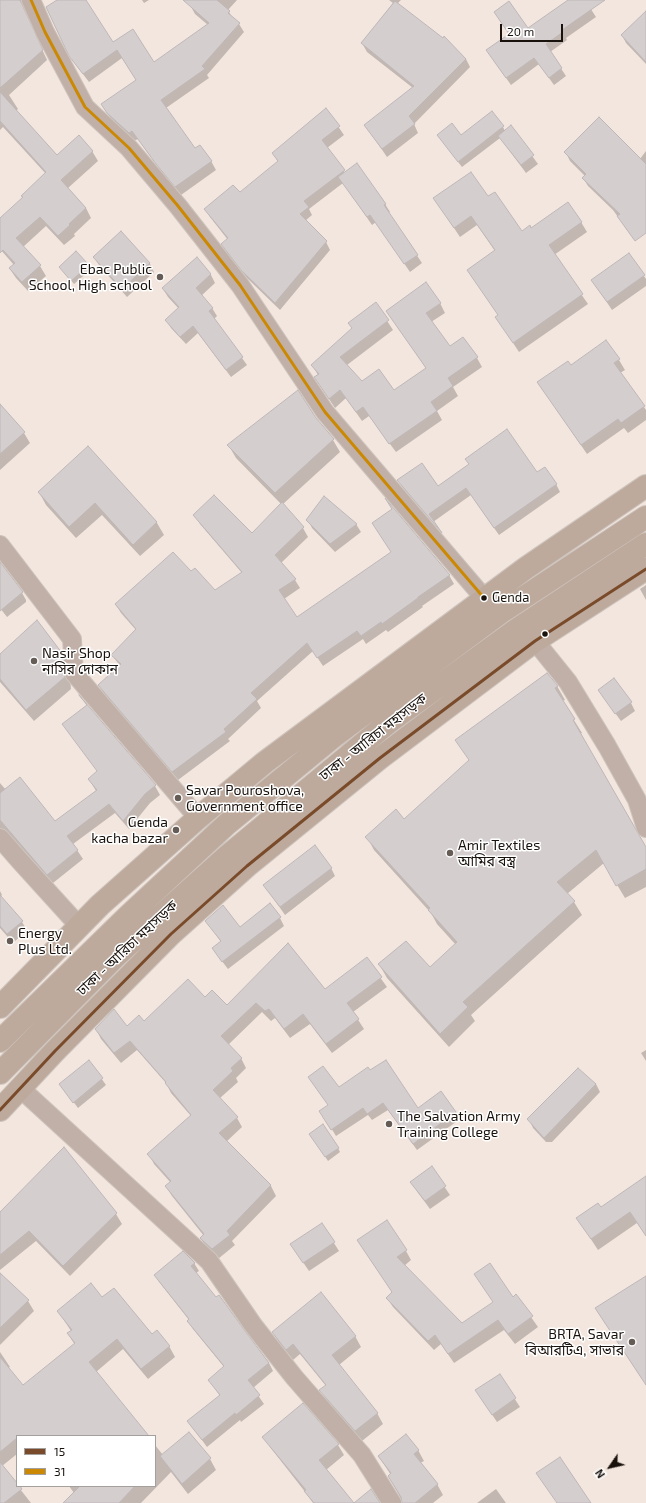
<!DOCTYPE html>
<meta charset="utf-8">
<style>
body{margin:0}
#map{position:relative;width:646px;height:1503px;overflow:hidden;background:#f3e6de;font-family:"Exo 2",sans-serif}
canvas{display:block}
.legend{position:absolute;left:16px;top:1435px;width:140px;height:52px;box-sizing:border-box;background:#fff;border:1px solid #a3a09e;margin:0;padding:5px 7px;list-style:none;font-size:12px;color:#19110c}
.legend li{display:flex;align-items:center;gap:8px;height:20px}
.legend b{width:20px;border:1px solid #a3a09e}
.north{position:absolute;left:590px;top:1447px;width:40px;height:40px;-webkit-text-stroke:3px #fff;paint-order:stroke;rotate:236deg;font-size:11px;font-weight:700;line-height:16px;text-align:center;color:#19110c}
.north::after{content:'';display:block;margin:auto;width:14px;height:18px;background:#19110c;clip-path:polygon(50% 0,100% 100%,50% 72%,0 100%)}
.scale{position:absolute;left:500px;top:24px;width:63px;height:18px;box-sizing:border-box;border:2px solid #19110c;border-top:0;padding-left:5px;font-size:12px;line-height:14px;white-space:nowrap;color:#19110c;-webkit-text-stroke:3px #fff;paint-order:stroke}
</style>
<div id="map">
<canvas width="646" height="1503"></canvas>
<ul class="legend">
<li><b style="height:5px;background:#7a4b2a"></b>15</li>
<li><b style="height:5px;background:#cb8802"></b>31</li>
</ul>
<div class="north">N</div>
<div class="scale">20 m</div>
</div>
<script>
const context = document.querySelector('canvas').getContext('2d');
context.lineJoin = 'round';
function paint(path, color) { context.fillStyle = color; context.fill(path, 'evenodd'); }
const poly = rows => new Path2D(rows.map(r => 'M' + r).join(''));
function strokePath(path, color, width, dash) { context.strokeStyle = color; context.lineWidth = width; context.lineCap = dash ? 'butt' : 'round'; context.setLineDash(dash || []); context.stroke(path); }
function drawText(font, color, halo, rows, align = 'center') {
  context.font = font + ' "Exo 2","Noto Sans Bengali",sans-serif'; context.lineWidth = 3; context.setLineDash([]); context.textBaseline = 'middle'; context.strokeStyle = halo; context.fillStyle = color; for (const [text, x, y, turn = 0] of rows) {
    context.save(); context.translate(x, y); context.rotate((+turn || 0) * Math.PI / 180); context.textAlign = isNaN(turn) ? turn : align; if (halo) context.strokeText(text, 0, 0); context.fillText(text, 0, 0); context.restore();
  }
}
const shadow = poly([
 [0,0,24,0,26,15,47,60,9,95,18,109,16,111,57,156,92,151,98,161,68,188,86,208,91,218,74,234,75,236,64,245,46,226,23,247,40,266,46,276,28,291,16,278,10,269,14,265,0,249,0,219,24,198,46,174,3,127,0,130],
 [57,0,84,0,112,43,154,64,208,25,195,14,190,5,194,0,237,0,228,10,233,19,239,24,244,32,207,75,209,78,166,108,195,150,211,161,216,170,181,195,162,172,138,139,134,141,113,122,102,105,136,80,122,58,89,82,76,65,61,6],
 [142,0,149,0,144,3],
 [389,0,401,0,397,4,466,59,470,67,414,124,418,133,387,157,365,125,413,88,367,52,362,43,393,3],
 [570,0,585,0,596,17,566,38,567,40,550,52,566,76,554,85,539,64,511,85,492,58,513,37,495,13,528,30],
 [646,14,646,64,626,43,622,35],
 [326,109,344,135,327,148,345,173,385,204,390,212,388,213,422,263,410,272,376,222,372,225,343,183,309,209,312,215,305,221,326,242,330,250,280,310,247,278,227,253,223,245,228,240,210,217,205,209,240,194,278,162,273,153],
 [503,127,505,131,511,127,538,164,526,173,500,138,462,167,442,141],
 [646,151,646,216,630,234,613,210,588,186,583,178,585,176,570,161,566,153,640,159],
 [434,198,488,198,522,232,531,229,581,222,587,232,554,255,588,304,519,352,496,317,498,315,468,270,495,251,477,225,460,237],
 [121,232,150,264,154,272,127,297,99,265,94,257],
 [76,253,90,270,74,284,60,267],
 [629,255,646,279,646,286,612,310,592,280],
 [196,259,211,275,215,283,201,296,212,308,217,316,214,319,247,365,231,377,198,333,186,344,171,328,166,320,179,309,168,297,163,289],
 [440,303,445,313,431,322,449,348,477,358,482,367,453,387,458,396,437,411,442,420,396,452,369,416,362,421,346,398,335,408,321,387,318,375,312,365,353,329,376,304,393,330,347,365,362,382,393,392,426,368,393,320],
 [619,360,625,370,620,373,646,410,646,420,628,433,624,428,587,454,538,382,570,366],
 [0,405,24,433,30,443,0,470],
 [315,418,333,440,340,452,283,504,303,528,308,537,281,563,295,580,300,588,284,599,297,618,449,575,454,584,422,606,423,607,388,632,386,630,366,644,363,639,323,666,313,651,257,701,261,708,228,739,230,741,178,780,104,694,99,685,120,666,112,655,136,630,121,613,116,605,191,573,215,592,242,573,200,524,195,515,252,534,281,504,236,458,229,446],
 [88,447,157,523,164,535,140,556,102,515,76,538,46,505,39,492],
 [537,474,556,484,560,492,499,535,471,495,433,522,441,532,403,488,399,481,437,488],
 [308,520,356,524,361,532,335,552,312,528],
 [0,565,21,591,26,600,26,602,7,617,0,608],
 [646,585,646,600,640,589],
 [61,653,69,666,71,689,34,721,0,682,0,656],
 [557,686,565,700,562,701,582,733,580,734,646,849,646,887,625,898,604,863,567,894,574,902,582,915,471,1015,475,1021,449,1047,387,978,379,964,430,968,456,945,437,924,431,913,374,850,367,837,404,820,470,761,456,740],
 [604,698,631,703,635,711,621,721],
 [85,704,155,786,160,795,150,803,129,829,115,813,73,844,83,859,53,883,14,840,9,837,0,838,0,783,6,790,55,822,96,791,89,779,101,774,63,724,87,706],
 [331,868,335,876,285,915,264,885],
 [0,891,2,895,0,897,22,922,27,930,13,943,0,928],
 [280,918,284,926,228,969,218,956,221,942,206,921,239,928],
 [367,959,387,987,353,1012,364,1029,332,1053,310,1024,290,1038,275,1018,271,1021,262,1012,228,1045,241,1058,246,1068,236,1078,238,1082,220,1098,237,1118,242,1127,226,1142,271,1186,276,1196,232,1241,235,1245,218,1259,206,1248,201,1238,204,1236,172,1196,166,1186,171,1183,154,1164,149,1154,191,1116,171,1093,166,1083,137,1050,121,1063,101,1039,96,1029,127,1028,205,998,226,1006,325,991],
 [646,1050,646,1061,641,1053],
 [89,1061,106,1085,78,1108,60,1084],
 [309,1078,339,1088,418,1109,456,1112,460,1119,417,1150,388,1110,372,1120,368,1115,336,1136,325,1118,329,1106],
 [596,1084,600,1092,552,1142,546,1142,533,1128,529,1119],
 [313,1138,338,1148,340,1152,328,1161],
 [431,1167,450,1195,430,1209,416,1190],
 [646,1177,646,1236,637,1223,598,1250,577,1218,601,1208],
 [0,1214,116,1214,122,1224,70,1276,36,1241,0,1270],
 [322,1224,339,1251,309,1271,296,1252],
 [364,1250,406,1251,411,1260,404,1266,461,1324,516,1296,538,1327,515,1344,504,1330,454,1363,441,1344,434,1350,393,1307,387,1298,392,1292],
 [194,1263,199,1271,196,1273,269,1363,273,1371,253,1388,264,1404,241,1422,240,1420,207,1447,188,1421,220,1396,209,1380,224,1367,193,1329,188,1321,189,1320,160,1283,155,1275],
 [0,1274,28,1301,34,1311,0,1345],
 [646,1278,646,1385,596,1309],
 [102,1299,152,1336,169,1346,175,1357,148,1379,123,1349,96,1372,147,1436,17,1436,17,1454,2,1466,31,1503,0,1503,0,1352,10,1367,8,1368,23,1386,75,1345,68,1334,71,1331,58,1311],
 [273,1332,355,1336,361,1347,339,1365,377,1413,383,1424,362,1441,327,1401,321,1390,326,1386,300,1354,293,1360,279,1343],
 [499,1375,520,1407,497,1422,481,1398],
 [189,1433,210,1459,216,1470,188,1494,171,1472,141,1503,64,1503,74,1493,69,1486,155,1486,155,1445,163,1455],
 [264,1437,338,1445,344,1455,326,1470,352,1503,313,1503,306,1493,270,1447],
 [418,1450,424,1461,420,1463,437,1484,443,1495,433,1503,403,1503,389,1476,391,1475,379,1457],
 [496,1489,506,1503,477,1503]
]);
const building = poly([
 [0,0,20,0,43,50,0,88,0,0],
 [57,0,86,0,113,42,133,29,154,62,209,23,183,0,217,0,230,11,228,13,240,23,202,66,205,69,161,100,195,148,200,145,212,161,175,187,156,164,132,131,129,133,107,113,101,104,136,80,117,50,83,74,69,56,46,7,57,0],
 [568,0,605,0,562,30,563,32,546,44,562,68,549,78,534,58,506,78,486,50,509,34,494,12,509,1,528,28,568,0],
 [395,1,443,38,444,36,466,59,409,116,415,124,382,149,364,125,414,86,361,43,395,1],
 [646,11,646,62,621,35,646,11],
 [0,92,57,155,79,135,93,151,61,180,86,208,69,224,70,225,58,236,40,217,16,238,41,265,22,282,9,268,15,263,3,250,0,253,0,218,23,197,21,196,46,172,0,121,0,92],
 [326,108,340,126,322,140,345,170,304,201,309,207,300,214,327,241,275,303,241,270,221,244,228,238,204,209,233,185,240,192,278,161,272,153,326,108],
 [492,111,504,126,458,162,437,135,452,123,461,135,492,111],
 [599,117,646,164,646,233,635,241,617,216,620,214,582,178,586,174,564,152,599,117],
 [511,125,534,155,521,165,498,136,511,125],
 [357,163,386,204,384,205,418,255,404,264,370,215,367,217,338,177,357,163],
 [471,172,488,196,495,192,522,231,530,225,531,228,568,202,582,222,549,245,583,294,513,343,495,317,498,315,467,270,495,250,471,216,454,228,433,198,471,172],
 [121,231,150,263,122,289,93,257,121,231],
 [76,251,89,265,71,281,59,267,76,251],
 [629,253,645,275,607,302,591,280,629,253],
 [197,257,211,274,196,288,213,308,209,311,243,357,226,370,193,326,180,337,165,320,179,307,162,288,197,257],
 [426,282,441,303,426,313,450,346,463,337,478,357,448,378,453,386,431,402,437,411,389,444,363,407,356,412,340,390,329,399,314,377,319,374,311,365,352,328,348,323,376,302,389,320,340,357,362,381,379,369,394,390,426,368,386,311,426,282],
 [606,340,620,359,614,363,645,406,621,423,618,419,581,445,537,382,568,361,571,365,606,340],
 [298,390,316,418,334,439,275,493,227,445,298,390],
 [0,404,25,432,0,454,0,404],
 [507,429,537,472,545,467,557,484,494,528,466,488,429,514,442,533,397,480,422,463,438,486,469,464,465,459,507,429],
 [88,446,157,522,133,545,95,503,69,527,38,492,88,446],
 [214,495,252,533,282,502,304,527,275,555,296,579,279,590,297,617,391,552,372,523,392,509,385,498,450,575,418,597,418,598,382,624,381,622,361,636,357,631,317,658,307,643,251,693,257,699,224,729,226,732,172,772,98,685,121,664,111,655,136,629,115,604,173,552,191,571,195,568,215,590,242,572,193,515,214,495],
 [324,496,357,524,330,544,306,520,324,496],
 [0,562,23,592,0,611,0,562],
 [37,620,62,653,65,677,26,710,0,679,0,654,37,620],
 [547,673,558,686,555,688,575,719,573,720,646,847,646,869,616,886,596,850,557,882,575,901,463,1002,468,1007,440,1034,378,964,406,941,430,967,457,942,428,910,430,908,365,837,396,809,404,819,469,760,455,740,547,673],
 [614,678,632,702,615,714,598,690,614,678],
 [79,695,156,785,145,794,123,821,109,804,67,836,78,850,47,875,0,820,0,793,20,777,55,821,97,790,88,779,97,771,62,724,87,705,79,695],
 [315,845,332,868,280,907,263,885,315,845],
 [0,895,23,921,7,934,0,926,0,895],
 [270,903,281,917,222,962,212,948,221,941,205,921,223,905,240,927,270,903],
 [288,943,325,989,367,957,382,977,347,1003,359,1019,326,1044,303,1014,284,1029,269,1009,265,1011,256,1003,221,1036,242,1058,231,1068,233,1071,213,1090,238,1117,219,1133,271,1185,227,1231,230,1235,212,1249,200,1238,204,1234,165,1186,171,1181,147,1154,191,1115,165,1083,166,1082,130,1041,114,1053,95,1029,114,1009,127,1026,139,1015,144,1021,188,979,205,997,212,990,227,1005,288,943],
 [89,1060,103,1078,73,1103,59,1084,89,1060],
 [386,1060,418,1108,441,1091,456,1112,413,1144,383,1103,367,1114,363,1108,331,1130,319,1111,328,1105,308,1077,323,1066,339,1087,368,1067,370,1070,386,1060],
 [578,1068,596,1084,544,1138,527,1119,578,1068],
 [323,1124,339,1148,325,1157,309,1134,323,1124],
 [64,1147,117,1213,63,1266,29,1231,0,1255,0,1212,64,1147],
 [432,1166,446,1186,425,1201,410,1182,432,1166],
 [646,1176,646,1236,630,1212,591,1239,576,1218,598,1203,601,1207,646,1176],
 [387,1220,407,1250,397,1257,462,1323,493,1302,474,1274,490,1263,513,1297,516,1294,533,1316,508,1334,498,1320,448,1354,435,1335,428,1341,386,1298,392,1292,357,1240,387,1220],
 [322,1223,335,1242,303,1263,290,1244,322,1223],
 [183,1251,195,1263,191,1266,216,1297,219,1295,245,1331,269,1363,248,1380,260,1395,236,1415,235,1413,202,1440,187,1421,220,1395,208,1380,224,1366,187,1321,189,1319,154,1275,183,1251],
 [0,1273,29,1300,0,1328,0,1273],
 [646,1276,646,1385,595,1308,646,1276],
 [91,1283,102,1297,114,1288,152,1334,157,1330,170,1346,141,1369,117,1339,89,1362,149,1436,17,1436,17,1438,0,1452,0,1357,23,1385,75,1343,67,1333,72,1330,57,1311,91,1283],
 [321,1292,356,1336,332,1355,378,1413,355,1431,319,1390,326,1385,293,1344,286,1350,272,1332,321,1292],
 [500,1374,516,1398,492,1415,475,1390,500,1374],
 [303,1403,339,1444,319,1460,354,1503,314,1503,304,1491,306,1490,262,1437,303,1403],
 [189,1432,211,1458,182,1484,160,1456,189,1432],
 [406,1434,419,1450,414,1454,438,1484,415,1503,402,1503,401,1497,388,1476,391,1473,378,1456,406,1434],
 [560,1457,591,1503,557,1503,536,1473,560,1457],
 [0,1462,17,1483,17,1486,20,1486,22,1489,4,1503,0,1503,0,1462],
 [80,1486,135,1486,119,1503,63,1503,80,1486],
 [371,1489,380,1503,354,1503,371,1489]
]);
const street = poly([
 [31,0,45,32,85,107,129,148,178,206,240,285,325,412,484,598],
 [0,545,72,639,74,673,198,818],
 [535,641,568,682,607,746,637,800,646,828],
 [0,838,20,861,79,926],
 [20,1088,209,1261,253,1325,294,1377,362,1455,392,1503]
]);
const highway = poly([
 [0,1007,100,905,198,818,264,763,526,568,646,486],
 [0,1041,127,917,227,824,333,737,503,611,646,517],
 [0,1073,116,956,225,858,389,722,516,630,646,544],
 [0,1110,55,1051,171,934,247,866,380,758,535,641,646,569]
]);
const bus1 = poly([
 [0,1110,55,1051,171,934,247,866,380,758,535,641,646,569]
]);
const bus2 = poly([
 [31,0,45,32,85,107,129,148,178,206,240,285,325,412,484,598]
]);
const markers = [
 [160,277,4,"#655c56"],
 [484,598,3.5,"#19110c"],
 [545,634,3.5,"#19110c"],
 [34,661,4,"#655c56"],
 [178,798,4,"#655c56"],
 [176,830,4,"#655c56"],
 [450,853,4,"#655c56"],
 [10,941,4,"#655c56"],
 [389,1124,4,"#655c56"],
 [632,1342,4,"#655c56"]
];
const busNames = [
 ["Genda",492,598]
];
const poiNames = [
 ["Ebac Public",152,269,"right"],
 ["School, High school",152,285,"right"],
 ["Nasir Shop",42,653],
 ["নাসির দোকান",42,669],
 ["Savar Pouroshova,",186,790],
 ["Government office",186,806],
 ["Genda",168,822,"right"],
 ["kacha bazar",168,838,"right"],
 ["Amir Textiles",458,845],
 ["আমির বস্ত্র",458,861],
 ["Energy",18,933],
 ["Plus Ltd.",18,949],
 ["The Salvation Army",397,1116],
 ["Training College",397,1132],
 ["BRTA, Savar",624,1334,"right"],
 ["বিআরটিএ, সাভার",624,1350,"right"]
];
const streetNames = [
 ["ঢাকা - আরিচা মহাসড়ক",373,737,-38],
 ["ঢাকা - আরিচা মহাসড়ক",127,948,-43]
];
paint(shadow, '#0003');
paint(building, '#d5cecf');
strokePath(building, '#beb7b8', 1);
strokePath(street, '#cec5be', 20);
strokePath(highway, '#cec5be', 24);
strokePath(street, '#c1b0a7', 18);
strokePath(highway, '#bdaa9d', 22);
strokePath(bus1, '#7a4b2a', 3);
strokePath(bus2, '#cb8802', 3);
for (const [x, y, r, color] of markers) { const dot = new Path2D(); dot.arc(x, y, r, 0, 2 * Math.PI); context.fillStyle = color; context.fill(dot); strokePath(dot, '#fff', 1.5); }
drawText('13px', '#19110c', '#fff', busNames, 'left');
drawText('14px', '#19110c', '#fff', poiNames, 'left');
drawText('14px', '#19110c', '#fff', streetNames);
</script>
